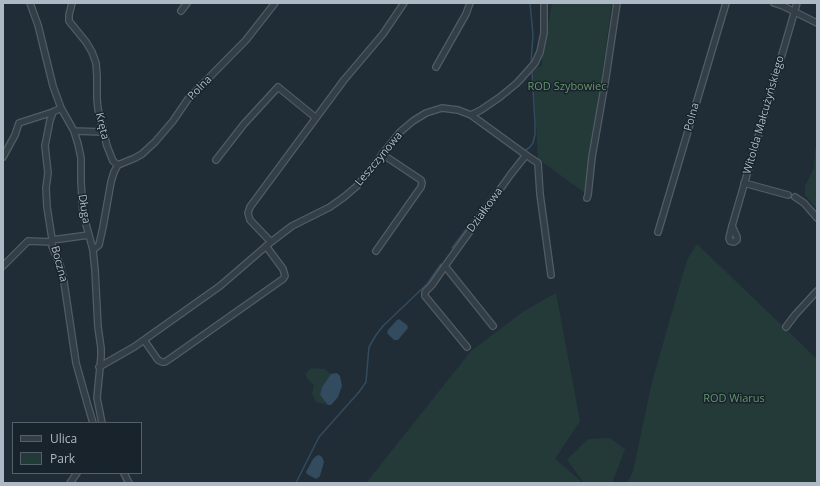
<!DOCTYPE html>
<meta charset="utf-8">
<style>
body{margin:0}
#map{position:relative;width:820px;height:486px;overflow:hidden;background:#202d37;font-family:"Open Sans",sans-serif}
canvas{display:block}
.frame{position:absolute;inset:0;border:4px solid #adb9c4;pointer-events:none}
.legend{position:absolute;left:12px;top:422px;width:130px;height:52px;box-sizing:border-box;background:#19232c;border:1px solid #545f69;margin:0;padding:5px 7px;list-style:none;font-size:12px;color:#adb9c4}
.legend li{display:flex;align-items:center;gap:8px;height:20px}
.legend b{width:20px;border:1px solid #545f69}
</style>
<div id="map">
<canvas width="820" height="486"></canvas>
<div class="frame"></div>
<ul class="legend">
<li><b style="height:5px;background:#333e47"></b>Ulica</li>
<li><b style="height:11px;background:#233a39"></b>Park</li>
</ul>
</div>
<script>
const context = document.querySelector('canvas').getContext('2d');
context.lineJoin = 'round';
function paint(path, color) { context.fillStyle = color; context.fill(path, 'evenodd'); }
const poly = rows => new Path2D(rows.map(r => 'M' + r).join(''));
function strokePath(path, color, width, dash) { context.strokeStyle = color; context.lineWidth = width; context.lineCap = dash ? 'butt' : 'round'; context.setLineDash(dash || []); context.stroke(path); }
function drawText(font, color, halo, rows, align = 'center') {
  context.font = font + ' "Open Sans",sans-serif'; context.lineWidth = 3; context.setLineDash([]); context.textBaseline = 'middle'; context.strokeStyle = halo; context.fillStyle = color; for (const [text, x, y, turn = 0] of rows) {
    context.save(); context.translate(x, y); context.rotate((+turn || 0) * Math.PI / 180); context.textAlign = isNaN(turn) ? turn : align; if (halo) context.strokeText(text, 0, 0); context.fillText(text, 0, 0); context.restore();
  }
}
const green = poly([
 [552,3,612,3,585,193,538,159,533,71,535,68,542,66,542,54,544,50],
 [817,148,817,209,805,195,805,186,814,168,815,149],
 [697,244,817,359,817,483,627,483,633,471,652,382,684,270,688,258],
 [556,293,580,421,555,459,583,483,366,483,471,351,524,311],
 [311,368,325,369,331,374,322,387,320,395,328,405,316,402,312,394,314,385,309,381,305,374],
 [610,438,625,449,612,483,584,483,567,460,588,439]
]);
const water = poly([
 [399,319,407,325,408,328,398,340,394,340,387,333,388,330,397,320],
 [337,373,340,376,342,386,338,397,331,405,328,405,320,395,322,387,331,374],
 [319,455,322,457,324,462,320,476,319,477,316,479,307,474,306,472,313,459,316,456]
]);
const stream = poly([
 [530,3,533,35,531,63],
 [452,248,521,156,524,151,529,148,533,143,535,134,535,123,532,71],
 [120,473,125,483],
 [296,483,319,437,359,392,366,382,369,347,376,335,383,326,427,284,441,264]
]);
const minor = poly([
 [30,3,38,25,53,86,61,108,74,131,78,144,81,158,81,182,83,213,93,250,95,270,98,327,101,348,101,357,97,398,102,423],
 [72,3,69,15,69,21,86,42,92,52,96,63,97,76,97,99,98,109,107,146,113,161,118,165],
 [774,3,783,6,817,23],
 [181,11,187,3],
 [436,67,466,14,470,3],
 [53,112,50,120,45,146,48,173,46,188,47,207,52,239,52,246,60,265,64,282,76,363,88,406,93,423],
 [471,115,526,155,538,163,540,194,551,275],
 [74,131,103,132],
 [3,157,15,135,19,123,53,112,61,108],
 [216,160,244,124,278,87,316,118],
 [118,165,135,158,142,154,155,142,173,121,188,99,246,40,275,3],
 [744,183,788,195],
 [795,197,804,203,817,218],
 [587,198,588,195,592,157,606,77,617,3],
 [732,226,737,237,737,240,734,242,730,241,729,238,732,226,797,3],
 [658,232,726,3],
 [52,240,89,235],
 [271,242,250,220,248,213,250,207,344,80,383,34,404,3],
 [93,250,99,245,103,227,111,182,114,172,118,165],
 [376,251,421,187,422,183,421,180,382,154],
 [3,266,28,241,52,242],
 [445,266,432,285,426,291,425,293,425,296,467,347],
 [493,326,445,266,511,174,526,155],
 [786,327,795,315,817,291],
 [144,340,158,360,162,362,165,362,171,358,283,279,285,276,283,269,266,246],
 [99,367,134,347,220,286,271,242,292,226,330,207,344,197,357,186,400,132,413,121,426,113,442,108,458,110,471,115,481,110,500,97,517,83,535,63,540,52,544,33,544,3],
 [124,473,129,483],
 [70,483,77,473]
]);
const parkNames = [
 ["ROD Szybowiec",567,87],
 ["ROD Wiarus",734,399]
];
const streetNames = [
 ["Polna",200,88,-46],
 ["Witolda Małcużyńskiego",764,115,-74],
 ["Polna",692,117,-74],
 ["Kręta",102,126,76],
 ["Leszczynowa",379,159,-50],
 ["Długa",84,209,81],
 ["Działkowa",485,210,-54],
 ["Boczna",59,264,75]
];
paint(green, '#233a39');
paint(water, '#334b5f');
strokePath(stream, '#334b5f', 1.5);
strokePath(minor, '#515c65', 8);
strokePath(minor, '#333e47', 5.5);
drawText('11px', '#65956a', '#19232c', parkNames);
drawText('11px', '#adb9c4', '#19232c', streetNames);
</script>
